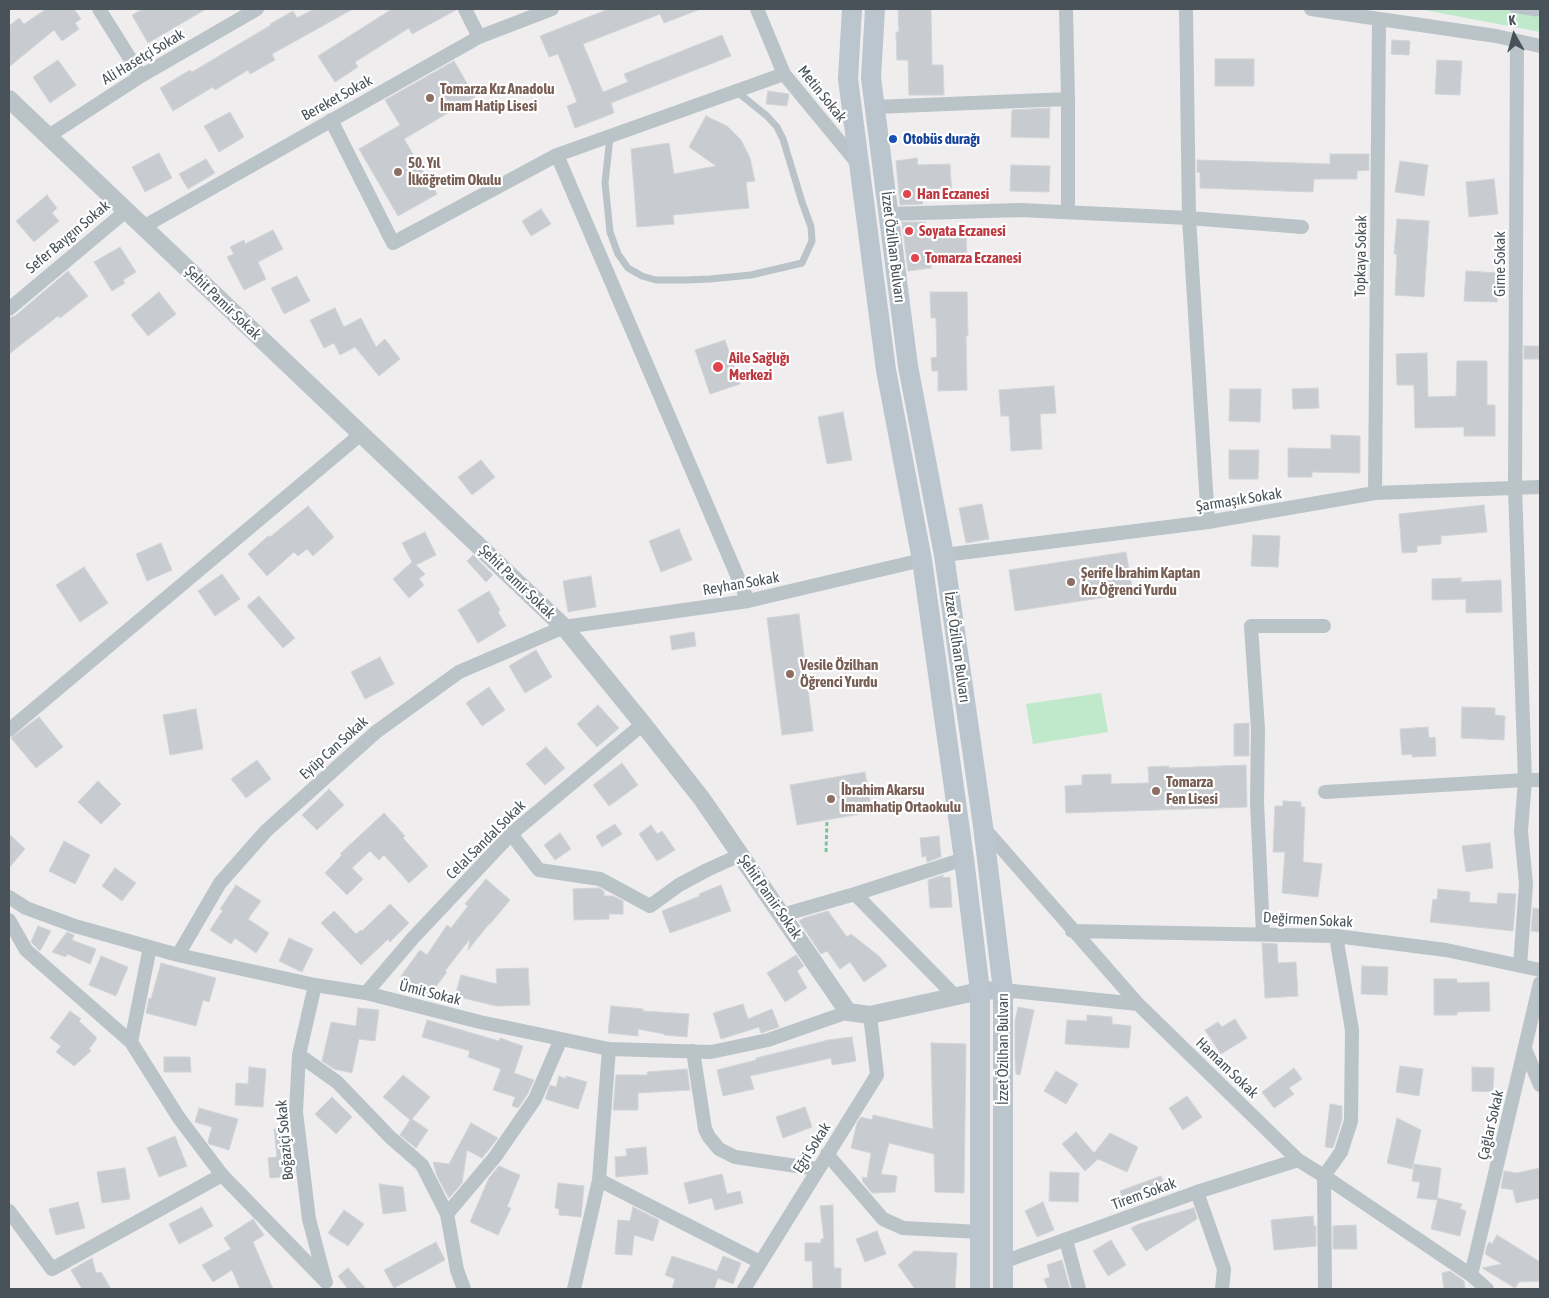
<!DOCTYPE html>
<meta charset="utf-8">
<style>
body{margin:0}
#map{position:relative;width:1549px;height:1298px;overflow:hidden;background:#efeded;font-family:"Asap Condensed",sans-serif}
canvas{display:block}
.frame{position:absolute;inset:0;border:10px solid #485258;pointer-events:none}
.north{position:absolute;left:1489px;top:10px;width:50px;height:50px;-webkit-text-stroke:4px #fff;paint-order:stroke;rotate:353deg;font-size:14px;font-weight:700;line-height:20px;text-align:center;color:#485258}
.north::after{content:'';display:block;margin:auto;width:18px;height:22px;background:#485258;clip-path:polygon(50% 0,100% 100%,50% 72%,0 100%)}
</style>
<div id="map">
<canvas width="1549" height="1298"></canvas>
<div class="frame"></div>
<div class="north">K</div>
</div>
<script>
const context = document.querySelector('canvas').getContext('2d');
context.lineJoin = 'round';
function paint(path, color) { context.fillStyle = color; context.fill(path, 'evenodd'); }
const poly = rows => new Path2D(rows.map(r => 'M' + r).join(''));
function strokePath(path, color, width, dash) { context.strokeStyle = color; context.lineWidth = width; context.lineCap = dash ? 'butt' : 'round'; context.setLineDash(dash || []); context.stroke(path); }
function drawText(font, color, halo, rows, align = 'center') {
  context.font = font + ' "Asap Condensed",sans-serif'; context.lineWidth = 4.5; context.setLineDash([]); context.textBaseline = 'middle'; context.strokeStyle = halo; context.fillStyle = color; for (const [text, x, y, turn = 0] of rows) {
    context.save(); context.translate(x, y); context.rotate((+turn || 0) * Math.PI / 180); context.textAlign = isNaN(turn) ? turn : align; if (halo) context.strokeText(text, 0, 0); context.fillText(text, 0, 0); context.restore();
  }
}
const green = poly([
 [1419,9,1540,9,1540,32,1535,31],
 [1101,693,1108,732,1033,744,1026,704]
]);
const building = poly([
 [46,9,74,9,81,19,75,23,79,29,62,41,54,30,9,67,9,26,19,18,24,24,46,9],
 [143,9,206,9,148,43,132,15,143,9],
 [314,9,353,9,272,54,275,60,250,74,248,70,215,90,213,87,173,111,160,88,190,70,192,72,271,25,270,24,293,11,297,18,314,9],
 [392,9,456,10,412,34,409,28,355,62,358,67,335,82,318,56,392,9],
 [609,9,698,10,664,23,660,14,583,44,603,92,628,82,624,74,722,35,731,56,611,103,614,113,575,128,567,106,577,102,558,54,549,57,540,36,609,9],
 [898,9,931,9,932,65,943,65,944,95,909,95,908,60,897,60,896,32,899,32,898,9],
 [1392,40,1410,41,1409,55,1391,54,1392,40],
 [1215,59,1254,59,1254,86,1215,86,1215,59],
 [58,60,76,85,50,103,33,77,58,60],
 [1437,60,1462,61,1460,95,1435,94,1437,60],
 [454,61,475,97,404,139,437,194,398,216,359,149,400,125,385,100,454,61],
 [768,91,789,94,787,106,766,104,768,91],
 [1050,108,1049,138,1011,137,1012,110,1050,108],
 [230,112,244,137,219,152,204,126,230,112],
 [706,116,727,126,741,140,750,158,755,181,746,182,749,208,673,215,674,224,637,227,631,149,669,143,674,174,716,166,689,147,706,116],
 [159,153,172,178,145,192,132,167,159,153],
 [1330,154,1369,154,1369,170,1357,171,1357,179,1314,179,1313,192,1200,188,1200,173,1197,172,1197,160,1330,164,1330,154],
 [917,158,918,165,950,164,952,199,922,200,923,204,900,205,896,161,917,158],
 [206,159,215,173,188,189,179,174,206,159],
 [1400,161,1428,165,1424,196,1395,192,1400,161],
 [1011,165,1050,166,1049,192,1010,191,1011,165],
 [1494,179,1498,214,1469,217,1466,182,1494,179],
 [47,195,57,208,52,213,59,221,34,242,16,221,47,195],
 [541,209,551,224,531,236,522,221,541,209],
 [1397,219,1429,221,1424,297,1395,295,1397,254,1394,254,1397,219],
 [902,222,925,222,926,230,966,229,967,262,931,263,931,268,908,271,902,222],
 [273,230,283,249,258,262,266,279,244,290,227,257,234,254,230,247,244,240,245,244,273,230],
 [120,247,136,272,123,280,125,283,112,291,94,262,120,247],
 [68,271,88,296,60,318,58,316,9,354,9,318,15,316,68,271],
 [1466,271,1498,273,1497,302,1464,301,1466,271],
 [297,276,310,301,284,314,271,288,297,276],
 [159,292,176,314,148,336,131,315,159,292],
 [930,292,967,292,968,336,966,336,967,390,938,391,938,371,932,371,931,358,937,357,936,318,931,318,930,292],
 [335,308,344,327,361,318,376,347,385,339,400,359,379,376,355,347,340,355,334,343,324,348,310,320,335,308],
 [725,340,740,384,710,394,695,350,725,340],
 [1524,346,1540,346,1540,359,1524,359,1524,346],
 [1427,353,1428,397,1456,396,1457,361,1487,361,1487,405,1495,405,1495,436,1464,436,1464,427,1415,428,1414,385,1397,385,1396,354,1427,353],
 [1054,386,1056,413,1040,414,1042,449,1011,451,1009,416,1001,416,999,390,1054,386],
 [1318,388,1319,408,1293,409,1292,389,1318,388],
 [1230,389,1261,389,1260,422,1229,421,1230,389],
 [843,412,852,460,827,464,818,417,843,412],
 [1331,435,1360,436,1360,473,1312,472,1312,477,1288,477,1288,448,1331,449,1331,435],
 [1229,450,1259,450,1258,479,1229,479,1229,450],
 [481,460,495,477,472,495,458,477,481,460],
 [982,504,989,539,966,543,959,508,982,504],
 [1484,505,1487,532,1441,536,1441,544,1417,546,1417,552,1402,553,1399,514,1484,505],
 [308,506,334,537,313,556,307,549,298,556,294,552,267,576,248,554,268,536,270,537,308,506],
 [679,529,692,560,661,572,649,541,679,529],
 [425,532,436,555,416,565,425,574,419,579,424,585,409,598,393,579,412,562,402,543,425,532],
 [1253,535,1280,536,1278,567,1251,566,1253,535],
 [161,543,172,570,147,581,136,554,161,543],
 [1126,552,1133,593,1015,611,1009,570,1126,552],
 [473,555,493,575,486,582,467,561,473,555],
 [84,567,108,603,80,622,56,585,84,567],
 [222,574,240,599,215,616,198,591,222,574],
 [591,576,596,607,568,612,563,581,591,576],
 [1461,578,1461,582,1501,580,1502,612,1466,613,1466,599,1432,600,1432,579,1461,578],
 [489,591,500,610,498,612,506,626,478,643,458,610,489,591],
 [259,596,295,638,283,648,247,606,259,596],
 [799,614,813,731,782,735,767,618,799,614],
 [694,632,696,646,672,650,670,636,694,632],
 [536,650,552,677,525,693,509,666,536,650],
 [380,657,394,684,365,699,351,672,380,657],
 [489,687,505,710,482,726,466,703,489,687],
 [598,705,619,728,597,747,577,724,598,705],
 [1462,707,1495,708,1495,715,1505,716,1504,740,1461,738,1462,707],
 [196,709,203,749,170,755,163,715,196,709],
 [39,717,63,747,36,768,11,738,39,717],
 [1249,723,1249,756,1234,756,1234,724,1249,723],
 [1428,727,1429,738,1435,737,1436,756,1412,757,1412,754,1402,755,1400,729,1428,727],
 [546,747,565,768,545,785,526,764,546,747],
 [257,760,271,779,246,798,231,779,257,760],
 [622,763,638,785,609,806,593,785,622,763],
 [1246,765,1247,807,1066,813,1065,786,1082,785,1082,775,1111,774,1111,784,1149,783,1148,767,1169,766,1169,768,1246,765],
 [865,772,872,812,797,825,790,785,865,772],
 [98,781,121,804,101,824,78,802,98,781],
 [329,789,344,805,317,830,302,815,329,789],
 [1283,801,1301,802,1301,807,1305,807,1303,862,1322,864,1318,897,1282,893,1285,852,1273,852,1275,806,1283,806,1283,801],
 [384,813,405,836,403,838,428,866,409,883,384,855,379,860,370,851,352,868,363,879,347,895,325,873,342,855,340,854,384,813],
 [615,824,622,834,602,847,596,836,615,824],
 [651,825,657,834,662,831,675,850,657,861,639,834,651,825],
 [560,833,571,849,555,860,544,845,560,833],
 [9,834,25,849,9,868,9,834],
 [939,836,941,857,927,862,926,856,922,857,920,838,939,836],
 [64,841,90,855,75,884,49,871,64,841],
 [1490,843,1493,868,1466,872,1462,846,1490,843],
 [115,868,136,883,122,901,102,886,115,868],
 [943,875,943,878,950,877,952,907,930,908,928,880,943,875],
 [486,879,510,900,490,924,489,924,468,950,470,940,469,940,445,971,447,972,429,996,401,976,420,950,427,955,447,925,451,928,468,906,465,904,486,879],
 [236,885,261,901,248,919,269,933,256,953,235,938,231,944,210,930,223,910,220,909,236,885],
 [721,885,731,911,670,933,662,911,700,896,699,894,721,885],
 [599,888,604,891,604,896,613,896,623,901,623,914,609,914,609,919,574,920,573,889,599,888],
 [1438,889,1470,892,1469,902,1497,904,1498,893,1516,894,1513,931,1430,922,1433,899,1437,900,1438,889],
 [390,904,409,923,390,942,388,939,361,965,321,923,334,911,356,934,361,930,362,931,390,904],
 [1533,908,1540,909,1540,932,1531,931,1533,908],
 [828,911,847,937,851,934,880,957,887,966,864,982,850,962,840,969,827,951,821,954,799,921,804,918,828,911],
 [38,926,51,931,40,951,31,942,38,926],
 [67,932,74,935,72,940,96,949,90,964,67,954,66,957,52,952,67,932],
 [289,938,313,949,302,972,279,961,289,938],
 [1262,943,1277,944,1278,963,1296,962,1298,996,1265,998,1262,943],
 [796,955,804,966,797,971,807,988,785,1002,767,973,796,955],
 [101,956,128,967,116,996,89,985,101,956],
 [161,963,216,978,209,1002,203,1000,196,1026,146,1013,149,998,151,999,161,963],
 [1362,966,1388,967,1387,995,1361,994,1362,966],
 [528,968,530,1005,496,1006,455,996,461,975,497,984,496,969,528,968],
 [1434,979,1457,979,1457,983,1489,982,1490,1011,1457,1012,1457,1015,1434,1015,1434,979],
 [743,1004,748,1019,772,1009,779,1027,761,1033,759,1027,721,1039,713,1013,743,1004],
 [611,1006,643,1009,643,1011,689,1014,687,1037,664,1035,664,1034,638,1029,638,1036,608,1033,611,1006],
 [1018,1007,1034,1010,1020,1075,1016,1074,1015,1058,1015,1021,1018,1007],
 [358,1008,379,1010,375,1041,359,1039,352,1073,334,1069,322,1061,331,1022,356,1026,358,1008],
 [70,1011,81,1019,79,1021,97,1038,89,1049,91,1051,74,1066,56,1052,61,1046,50,1038,70,1011],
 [1087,1015,1112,1017,1112,1024,1131,1026,1129,1048,1065,1044,1067,1020,1087,1021,1087,1015],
 [1235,1019,1247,1038,1221,1054,1205,1030,1218,1022,1222,1027,1235,1019],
 [427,1020,499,1041,500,1038,523,1046,514,1073,534,1080,527,1095,518,1108,512,1106,515,1097,493,1090,501,1069,468,1057,470,1051,422,1037,427,1020],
 [852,1037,856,1061,832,1065,831,1058,750,1076,754,1089,723,1096,717,1070,756,1060,756,1058,828,1040,852,1037],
 [931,1043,966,1044,964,1193,935,1192,934,1154,889,1143,881,1174,897,1176,895,1192,872,1193,863,1182,862,1177,867,1178,871,1153,851,1148,857,1123,861,1117,872,1120,873,1115,933,1129,931,1043],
 [164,1057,190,1057,191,1072,164,1072,164,1057],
 [1400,1066,1423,1069,1419,1096,1396,1092,1400,1066],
 [249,1067,266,1069,263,1107,235,1105,236,1083,248,1084,249,1067],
 [1472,1067,1494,1068,1493,1092,1472,1091,1472,1067],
 [1294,1068,1302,1079,1289,1088,1294,1094,1274,1108,1262,1092,1294,1068],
 [687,1069,690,1090,638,1093,638,1110,613,1110,616,1075,648,1075,647,1072,687,1069],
 [1056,1071,1078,1084,1066,1104,1044,1091,1056,1071],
 [403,1075,430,1097,412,1119,428,1130,416,1148,400,1135,410,1120,383,1097,403,1075],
 [559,1076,566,1079,566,1076,587,1082,578,1109,545,1099,550,1085,556,1087,559,1076],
 [1187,1096,1202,1117,1183,1130,1169,1108,1187,1096],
 [332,1097,352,1117,336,1134,315,1114,332,1097],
 [1330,1104,1342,1106,1342,1120,1333,1148,1325,1147,1330,1104],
 [805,1107,812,1127,783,1138,776,1117,805,1107],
 [199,1108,238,1119,229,1150,209,1144,208,1141,212,1127,195,1122,199,1108],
 [1397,1118,1421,1130,1412,1169,1387,1163,1397,1118],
 [471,1123,498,1138,482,1158,467,1150,462,1183,449,1198,437,1176,433,1162,449,1164,471,1123],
 [288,1128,295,1176,270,1178,268,1158,277,1157,274,1129,288,1128],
 [1076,1132,1094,1153,1110,1133,1138,1147,1127,1172,1098,1159,1085,1171,1062,1144,1076,1132],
 [175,1136,187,1166,159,1177,147,1148,175,1136],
 [646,1147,648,1174,616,1177,615,1157,627,1156,626,1149,646,1147],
 [1414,1164,1441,1168,1437,1200,1417,1198,1420,1182,1412,1181,1414,1164],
 [499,1166,520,1175,507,1207,511,1208,498,1235,470,1222,489,1178,499,1166],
 [125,1168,130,1199,102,1203,97,1172,125,1168],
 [1540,1168,1540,1198,1516,1203,1513,1190,1501,1188,1504,1171,1517,1173,1540,1168],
 [1050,1172,1079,1173,1078,1202,1049,1201,1050,1172],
 [722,1174,727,1194,740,1191,743,1203,715,1210,712,1198,689,1204,684,1183,722,1174],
 [1161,1176,1167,1190,1125,1205,1120,1191,1161,1176],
 [558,1183,584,1186,581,1217,559,1215,559,1209,555,1208,558,1183],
 [379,1184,403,1187,406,1211,383,1214,379,1184],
 [1438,1198,1462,1204,1460,1209,1466,1211,1460,1236,1431,1229,1438,1198],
 [78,1202,85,1228,56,1235,49,1209,78,1202],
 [1043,1202,1054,1230,1037,1237,1025,1211,1043,1202],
 [833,1205,834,1268,841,1268,841,1289,813,1289,812,1261,805,1261,805,1243,821,1243,821,1239,824,1239,820,1206,833,1205],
 [202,1207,213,1226,179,1244,169,1224,202,1207],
 [633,1207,659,1220,653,1241,634,1235,632,1255,615,1254,618,1220,630,1221,633,1207],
 [1194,1208,1197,1219,1146,1251,1131,1228,1139,1224,1194,1208],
 [344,1210,364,1224,348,1246,328,1233,344,1210],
 [1313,1216,1314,1226,1316,1226,1316,1246,1274,1250,1271,1220,1313,1216],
 [253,1219,264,1235,253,1242,273,1289,240,1289,232,1270,213,1282,202,1265,231,1249,224,1238,253,1219],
 [1356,1225,1357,1249,1333,1249,1333,1226,1356,1225],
 [877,1231,886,1254,865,1262,856,1239,877,1231],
 [1497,1235,1540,1262,1540,1281,1519,1282,1515,1288,1482,1268,1502,1264,1485,1254,1487,1246,1489,1242,1492,1244,1497,1235],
 [1111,1240,1126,1265,1108,1276,1093,1251,1111,1240],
 [436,1242,445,1260,394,1288,384,1270,436,1242],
 [914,1251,957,1253,955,1289,915,1289,898,1265,914,1251],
 [672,1256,717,1271,723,1256,741,1263,733,1284,718,1278,714,1289,672,1289,675,1279,665,1275,672,1256],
 [92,1258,96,1273,101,1272,111,1289,82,1289,71,1270,92,1258],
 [1062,1260,1070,1289,1048,1289,1044,1279,1050,1277,1047,1265,1062,1260],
 [348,1268,366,1289,348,1289,338,1276,348,1268],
 [1450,1271,1464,1281,1465,1289,1444,1289,1442,1273,1450,1271]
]);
const path = poly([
 [826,852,827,820]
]);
const service = poly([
 [1513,9,1536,13,1536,9],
 [610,137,605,183,610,232,618,254,628,268,642,276,656,280,685,280,710,279,751,275,802,263,812,241,811,227,802,202,783,139,777,127,767,116,736,91]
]);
const minor = poly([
 [99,9,141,76],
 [465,9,479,37],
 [757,9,784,74,859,165],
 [1066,9,1068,99,1068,212],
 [1186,9,1189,218,1208,522],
 [1311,9,1496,36,1540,46],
 [1517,41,1515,488,1525,780,1521,831,1526,884,1520,966],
 [875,107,1068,99],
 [331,120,393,243,557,155,784,74],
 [47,137,141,76,257,9],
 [557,155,748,601],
 [889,214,1020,210,1189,218,1302,227],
 [143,227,479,37,552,9],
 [9,309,126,211],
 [1375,493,1379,19],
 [944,555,1208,522,1375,493,1540,487],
 [9,730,361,434],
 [1325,792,1525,780,1540,780],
 [983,827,1138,1004,1298,1160,1324,1176,1471,1275,1487,1289],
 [511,834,539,870,600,879,650,906,679,885,707,870,740,855],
 [855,894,956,997],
 [9,897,26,908,75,926,178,955,315,985,366,993,480,1022,609,1049,711,1052,768,1040,848,1012],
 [782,915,855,894,964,859],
 [9,920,26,950,131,1042,179,1118,222,1175,326,1282],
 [1072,931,1336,936,1446,950,1540,970],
 [1263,934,1257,802,1258,729,1251,626,1324,626],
 [178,955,220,883,266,831,376,732,459,672,564,627,748,601,922,560],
 [315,985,299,1055,296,1112,309,1219,325,1280],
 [1003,990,1138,1004],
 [366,993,413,938,511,834,643,724],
 [131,1042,150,947],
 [1525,1049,1540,1085],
 [693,1051,705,1129,709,1137,719,1149,735,1157,817,1169],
 [299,1055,337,1082,390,1137,422,1165,447,1214,457,1270,464,1289],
 [827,1154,883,1219,903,1228,980,1232],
 [599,1180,760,1262],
 [1197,1192,1224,1269,1222,1289],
 [9,1211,52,1269,222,1175],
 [447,1214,495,1157,535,1099,561,1039],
 [1066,1240,1079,1289],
 [1003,1262,1197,1192,1298,1160],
 [1471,1275,1540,983],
 [574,1289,599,1180,609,1049],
 [744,1289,877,1075,870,1015],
 [1325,1289,1324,1176,1341,1152,1351,1121,1352,1030,1336,936]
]);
const tertiary = poly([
 [9,99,564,627,643,724,702,799,848,1012,870,1015,980,991,1003,990]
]);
const secondary = poly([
 [852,9,848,79,886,370,922,560,964,859,980,991,980,1289],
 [875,9,871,78,908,366,944,555,983,826,1003,990,1003,1289]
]);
const markers = [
 [430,98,5,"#8d6e63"],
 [893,139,5,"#1a4fb4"],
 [398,172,5,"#8d6e63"],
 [907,194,5,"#e0444e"],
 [909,231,5,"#e0444e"],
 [915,258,5,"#e0444e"],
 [718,367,6,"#e0444e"],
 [1071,582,5,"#8d6e63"],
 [790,674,5,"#8d6e63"],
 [1156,791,5,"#8d6e63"],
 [831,799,5,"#8d6e63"]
];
const streetNames = [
 ["Ali Hasetçi Sokak",143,57,-31],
 ["Metin Sokak",822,94,51],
 ["Bereket Sokak",337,98,-29],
 ["Sefer Baygın Sokak",68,237,-40],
 ["İzzet Özilhan Bulvarı",893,247,83],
 ["Topkaya Sokak",1361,256,-89],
 ["Girne Sokak",1500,264,-90],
 ["Şehit Pamir Sokak",223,303,44],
 ["Şarmaşık Sokak",1239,500,-9],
 ["Şehit Pamir Sokak",517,582,44],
 ["Reyhan Sokak",741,584,-10],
 ["İzzet Özilhan Bulvarı",957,647,82],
 ["Eyüp Can Sokak",334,748,-42],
 ["Celal Sandal Sokak",486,840,-45],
 ["Şehit Pamir Sokak",770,897,55],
 ["Değirmen Sokak",1308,920,3],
 ["Ümit Sokak",430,993,14],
 ["İzzet Özilhan Bulvarı",1003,1049,-90],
 ["Hamam Sokak",1227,1068,44],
 ["Çağlar Sokak",1491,1125,-77],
 ["Boğaziçi Sokak",285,1140,-95],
 ["Eğri Sokak",812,1148,-58],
 ["Tirem Sokak",1144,1194,-20]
];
const educationNames = [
 ["Tomarza Kız Anadolu",440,89],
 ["İmam Hatip Lisesi",440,106],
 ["50. Yıl",408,163],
 ["İlköğretim Okulu",408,180],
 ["Şerife İbrahim Kaptan",1081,573],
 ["Kız Öğrenci Yurdu",1081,590],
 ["Vesile Özilhan",800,665],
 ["Öğrenci Yurdu",800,682],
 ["Tomarza",1166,782],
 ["Fen Lisesi",1166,799],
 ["İbrahim Akarsu",841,790],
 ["İmamhatip Ortaokulu",841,807]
];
const transitNames = [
 ["Otobüs durağı",903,139]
];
const healthNames = [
 ["Han Eczanesi",917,194],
 ["Soyata Eczanesi",919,231],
 ["Tomarza Eczanesi",925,258],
 ["Aile Sağlığı",729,358],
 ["Merkezi",729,375]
];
paint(green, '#c0e8cb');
paint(building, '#c8cbcf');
strokePath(building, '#d2d4d8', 1);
strokePath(path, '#7dc298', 3, [4, 2.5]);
strokePath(service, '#bac3c8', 7);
strokePath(minor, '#bac3c8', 14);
strokePath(tertiary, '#bac3c8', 18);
strokePath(secondary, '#bbc5cd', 20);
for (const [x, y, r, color] of markers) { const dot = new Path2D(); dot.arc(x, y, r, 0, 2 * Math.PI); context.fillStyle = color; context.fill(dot); strokePath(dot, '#fff', 2); }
drawText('15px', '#485258', '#fff', streetNames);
drawText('bold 15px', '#785e54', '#fff', educationNames, 'left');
drawText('bold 15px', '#164399', '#fff', transitNames, 'left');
drawText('bold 15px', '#be3a42', '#fff', healthNames, 'left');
</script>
